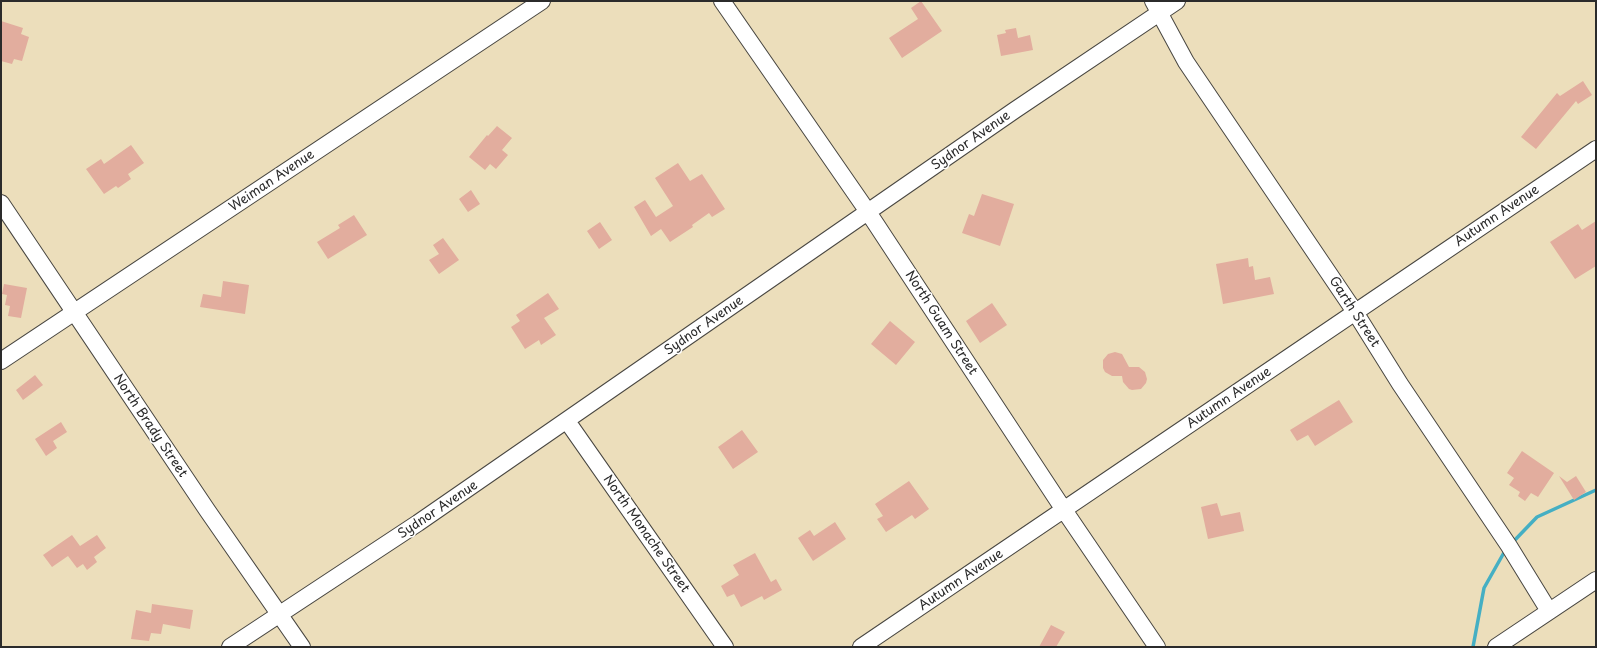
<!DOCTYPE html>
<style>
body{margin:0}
#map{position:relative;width:1597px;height:648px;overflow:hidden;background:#ecdebb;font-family:"Playpen Sans",sans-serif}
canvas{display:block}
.frame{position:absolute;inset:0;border:2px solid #2b2b2b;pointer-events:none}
</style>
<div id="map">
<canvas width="1597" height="648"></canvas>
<div class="frame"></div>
</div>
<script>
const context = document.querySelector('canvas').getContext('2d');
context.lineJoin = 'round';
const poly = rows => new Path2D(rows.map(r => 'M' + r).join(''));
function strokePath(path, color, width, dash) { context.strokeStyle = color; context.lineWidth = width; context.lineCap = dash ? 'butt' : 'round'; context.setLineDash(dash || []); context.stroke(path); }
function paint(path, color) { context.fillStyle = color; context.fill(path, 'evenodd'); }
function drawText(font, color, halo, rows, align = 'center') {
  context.font = font + ' "Playpen Sans",sans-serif'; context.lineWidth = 3; context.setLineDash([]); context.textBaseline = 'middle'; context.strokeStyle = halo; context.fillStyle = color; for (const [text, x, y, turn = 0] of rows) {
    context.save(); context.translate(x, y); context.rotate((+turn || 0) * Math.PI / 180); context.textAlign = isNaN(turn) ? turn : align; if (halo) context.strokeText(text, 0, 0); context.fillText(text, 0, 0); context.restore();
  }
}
const stream = poly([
 [1512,543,1537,517,1596,490],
 [1473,647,1484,588,1506,549]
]);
const building = poly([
 [921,1,942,31,902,58,889,38,918,19,911,8],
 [1,21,23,28,21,34,29,37,22,61,14,59,12,64,1,61],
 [1016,28,1018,38,1030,35,1033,50,1001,56,997,35,1006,33,1005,30],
 [1583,81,1592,95,1578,104,1576,101,1536,149,1521,137,1557,93,1560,96],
 [497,126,512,138,502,150,508,155,496,169,490,164,485,170,469,157,487,135,488,136],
 [131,145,144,163,128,174,131,179,118,188,116,186,104,194,86,169,101,159,104,164],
 [678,163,690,181,702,174,725,209,712,217,709,213,692,225,693,227,670,242,661,229,651,236,634,207,645,200,656,217,673,206,655,178],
 [471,190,480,204,468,212,459,199],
 [982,194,1014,204,1000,246,962,233,969,214,974,216],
 [354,215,367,235,328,259,317,242,340,228,338,225],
 [1596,221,1596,266,1575,279,1550,242,1578,224,1582,230],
 [600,222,612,240,599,249,587,231],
 [443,238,459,260,439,274,429,260,439,254,433,245],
 [1248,258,1249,267,1253,266,1255,280,1270,277,1274,294,1223,304,1216,264],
 [223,281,249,285,245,314,200,307,203,294,221,297],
 [4,284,27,288,21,318,8,316,10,306,5,305,7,295,2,294],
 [548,293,559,309,544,318,556,335,541,345,539,340,525,349,511,327,520,321,516,315],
 [992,303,1007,325,980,343,966,321],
 [890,321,915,342,896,365,871,344],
 [1115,352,1122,354,1129,367,1139,367,1145,372,1147,379,1146,383,1141,389,1132,390,1129,389,1123,382,1122,376,1112,376,1105,372,1103,368,1103,360,1108,354],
 [35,375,43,385,23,400,16,390],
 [1339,400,1353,422,1315,446,1308,435,1297,441,1290,430],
 [61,422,67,432,53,441,57,448,46,456,35,439],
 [742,430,758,452,733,469,718,447],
 [1522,451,1554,473,1538,497,1531,493,1525,501,1518,496,1520,492,1509,485,1514,478,1507,473],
 [1559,476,1567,482,1576,476,1586,492,1574,500],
 [909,481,929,509,915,519,912,515,886,532,877,519,883,516,875,504],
 [1217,503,1221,516,1240,512,1244,531,1208,539,1201,507],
 [835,522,846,539,813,561,798,538,810,530,814,536],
 [72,535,80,546,97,535,106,548,94,557,97,562,87,570,83,564,77,568,68,556,52,567,43,555],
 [755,553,771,582,776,579,782,590,764,600,762,596,741,607,734,594,727,597,721,586,739,575,733,565],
 [152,604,193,610,190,629,163,624,161,634,151,633,149,641,131,639,136,610,151,613],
 [1051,625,1065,632,1056,647,1039,647]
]);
const minor = poly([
 [722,1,868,212,1064,510,1157,647],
 [1153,1,1186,62,1355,312,1400,384,1509,546,1549,611],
 [1,203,207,510,302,647],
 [1,361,542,1],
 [567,421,725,647],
 [230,647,418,523,1015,110,1177,1],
 [861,647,1596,149],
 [1496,647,1596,580]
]);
const streetNames = [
 ["Sydnor Avenue",971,141,-35],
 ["Weiman Avenue",272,181,-34],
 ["Autumn Avenue",1497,216,-34],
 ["Garth Street",1354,312,57],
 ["North Guam Street",941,323,57],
 ["Sydnor Avenue",704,326,-35],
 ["Autumn Avenue",1229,398,-34],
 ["North Brady Street",150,426,56],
 ["Sydnor Avenue",438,510,-34],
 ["North Monache Street",646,534,55],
 ["Autumn Avenue",961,580,-34]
];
strokePath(stream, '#45afc3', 3.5);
paint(building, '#e2ad9e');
strokePath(minor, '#484641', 18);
strokePath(minor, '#fff', 16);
drawText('13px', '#2b2b2b', '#fff', streetNames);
</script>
